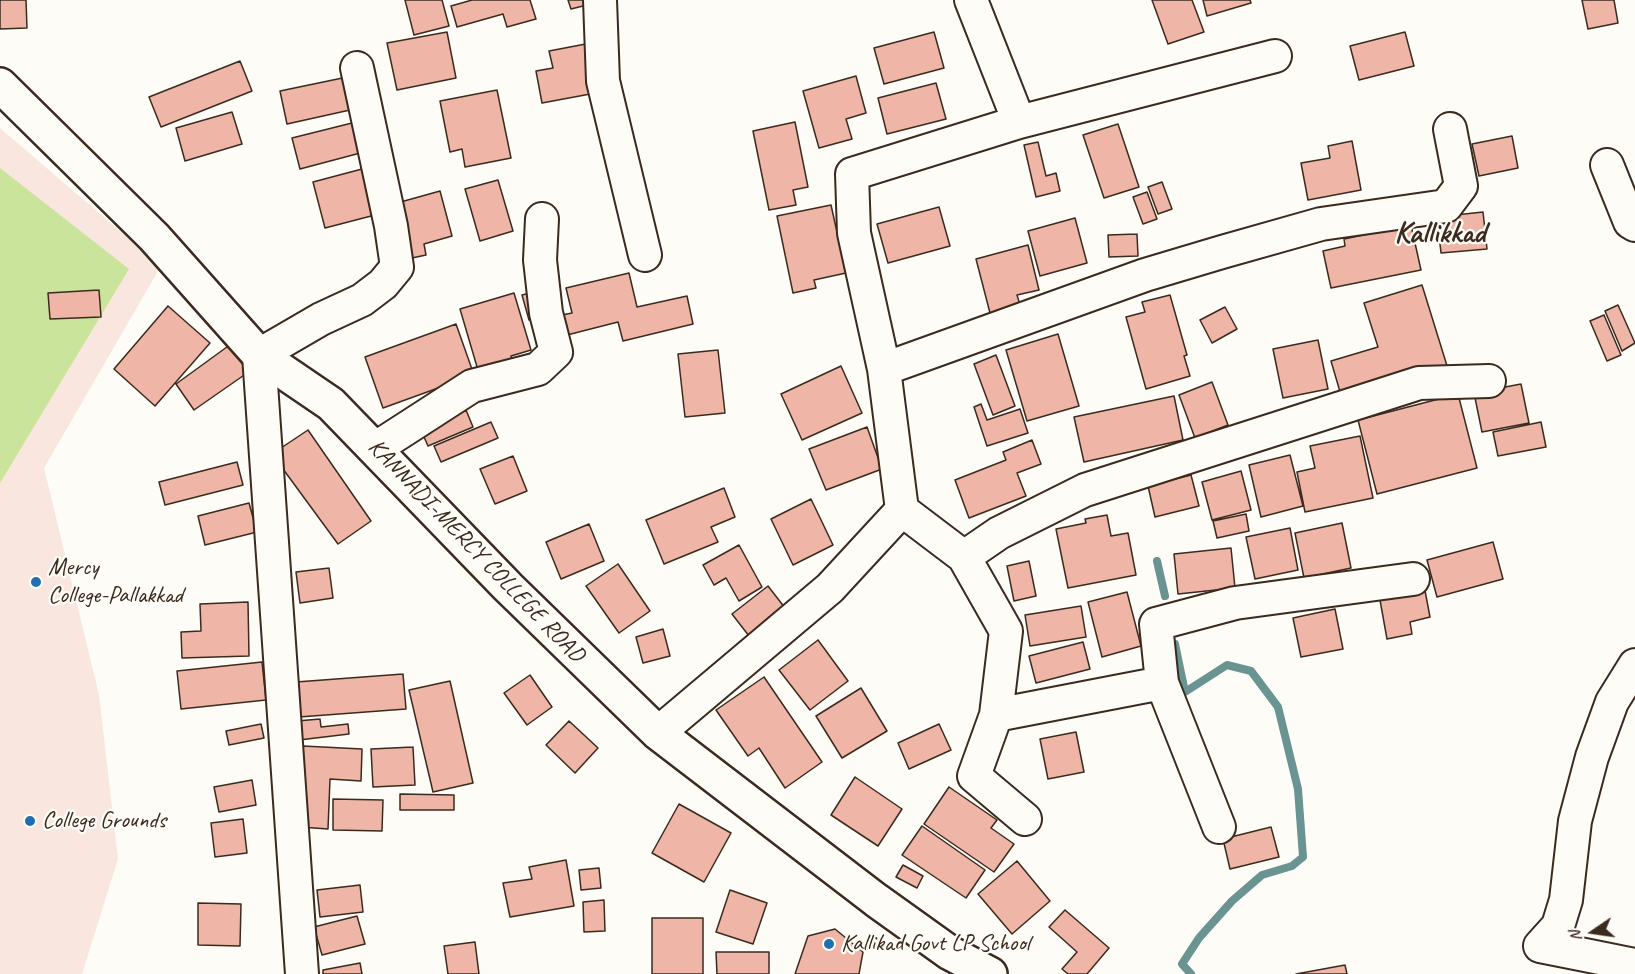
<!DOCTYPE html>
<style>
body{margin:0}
#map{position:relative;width:1635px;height:974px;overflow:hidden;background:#fdfcf7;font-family:Caveat,sans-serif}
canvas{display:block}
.north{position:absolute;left:1563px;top:902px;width:60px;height:60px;-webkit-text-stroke:4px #fdfcf7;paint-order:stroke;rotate:257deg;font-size:16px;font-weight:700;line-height:24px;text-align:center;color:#3b2a1e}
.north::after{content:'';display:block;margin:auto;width:21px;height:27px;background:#3b2a1e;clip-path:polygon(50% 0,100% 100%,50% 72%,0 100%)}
</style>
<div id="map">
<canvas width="1635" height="974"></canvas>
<div class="north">N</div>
</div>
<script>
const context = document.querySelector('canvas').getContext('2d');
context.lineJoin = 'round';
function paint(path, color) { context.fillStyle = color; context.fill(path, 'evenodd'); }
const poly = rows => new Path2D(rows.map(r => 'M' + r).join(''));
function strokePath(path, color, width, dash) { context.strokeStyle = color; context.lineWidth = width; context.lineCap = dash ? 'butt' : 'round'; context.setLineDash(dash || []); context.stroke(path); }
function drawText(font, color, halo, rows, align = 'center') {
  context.font = font + ' Caveat,sans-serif'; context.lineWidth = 4.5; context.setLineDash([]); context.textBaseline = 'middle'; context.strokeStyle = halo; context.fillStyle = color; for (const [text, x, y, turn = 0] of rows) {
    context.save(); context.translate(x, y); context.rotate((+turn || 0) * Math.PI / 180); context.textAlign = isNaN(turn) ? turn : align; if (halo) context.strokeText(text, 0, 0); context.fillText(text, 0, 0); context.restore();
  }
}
const built = poly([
 [0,128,161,266,44,468,99,695,118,859,82,974,0,974]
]);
const green = poly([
 [0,168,129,269,0,483]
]);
const stream = poly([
 [1157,561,1165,596],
 [1175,644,1185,692,1227,665,1251,671,1278,707,1298,789,1303,857,1292,866,1262,875,1232,901,1199,938,1182,964,1191,974]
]);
const building = poly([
 [0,0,26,0,27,28,0,29,0,0],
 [405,0,442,0,449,26,414,35,405,0],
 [472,0,530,0,536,19,507,27,503,14,457,27,451,6,472,0],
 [568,0,594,0,595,3,571,9,568,0],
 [1152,0,1192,0,1204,32,1168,44,1152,0],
 [1203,0,1250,0,1251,3,1207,16,1203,0],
 [1582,0,1614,0,1618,23,1588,29,1582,0],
 [447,32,456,78,397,90,387,43,447,32],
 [934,32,944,68,884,84,874,48,934,32],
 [1405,32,1414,66,1359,80,1350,46,1405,32],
 [591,43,601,92,542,103,536,71,553,68,549,51,591,43],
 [240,61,252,91,161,127,149,97,240,61],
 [352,76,359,108,287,124,280,91,352,76],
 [856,76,866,113,846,119,852,139,819,148,803,91,856,76],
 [936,83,946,119,887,134,878,98,936,83],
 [497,90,511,158,465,167,462,149,450,152,440,101,497,90],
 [232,112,242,144,185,161,176,128,232,112],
 [356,122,364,152,300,169,292,138,356,122],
 [795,122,808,187,793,190,796,205,769,210,753,131,795,122],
 [1118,124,1139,187,1104,198,1083,135,1118,124],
 [1512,136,1518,168,1479,176,1472,144,1512,136],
 [1352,141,1361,190,1308,200,1301,163,1330,158,1328,146,1352,141],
 [1038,142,1046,176,1056,173,1060,191,1036,197,1024,145,1038,142],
 [362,169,375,215,325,228,313,182,362,169],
 [498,180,513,231,480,241,465,189,498,180],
 [1162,182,1172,209,1158,214,1148,187,1162,182],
 [440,191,452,236,424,244,426,255,412,258,397,203,440,191],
 [1147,192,1157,219,1143,224,1133,197,1147,192],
 [831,205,846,273,814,280,816,288,793,293,777,216,831,205],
 [939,207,950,246,888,263,877,224,939,207],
 [1483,212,1487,249,1441,253,1437,217,1483,212],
 [1075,218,1087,263,1040,276,1028,231,1075,218],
 [1411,225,1421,270,1331,288,1323,251,1345,246,1344,239,1411,225],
 [1137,234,1138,256,1109,257,1108,235,1137,234],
 [1028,245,1039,290,1017,295,1020,305,990,313,976,259,1028,245],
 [629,273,637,307,687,296,693,324,623,341,618,322,567,335,562,315,572,313,566,288,629,273],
 [1422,285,1448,369,1343,402,1331,361,1378,347,1364,303,1422,285],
 [99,290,101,317,50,319,48,293,99,290],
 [534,292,540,317,529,320,522,295,534,292],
 [514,293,531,350,511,356,514,367,480,377,460,309,514,293],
 [1170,295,1187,355,1184,356,1190,376,1146,389,1126,317,1145,312,1142,302,1170,295],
 [1618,305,1635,343,1622,351,1605,311,1618,305],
 [168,306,210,343,155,406,114,369,168,306],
 [1225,307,1237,329,1212,343,1200,320,1225,307],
 [1604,315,1621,355,1607,361,1590,321,1604,315],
 [456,324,474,375,383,408,365,357,456,324],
 [1058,334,1079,406,1027,421,1006,350,1058,334],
 [1318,340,1328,389,1283,398,1273,349,1318,340],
 [231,344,250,371,194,410,176,384,231,344],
 [718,350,725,413,685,417,678,354,718,350],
 [996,355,1015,406,993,415,974,364,996,355],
 [841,366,862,413,802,440,781,394,841,366],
 [1212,382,1228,425,1195,438,1179,395,1212,382],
 [1521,384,1529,423,1482,432,1474,393,1521,384],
 [1458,394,1477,468,1377,494,1358,420,1458,394],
 [1174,396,1183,440,1084,462,1074,417,1174,396],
 [981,404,987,420,1020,409,1028,433,987,446,974,407,981,404],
 [466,410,473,427,428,446,421,430,466,410],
 [491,422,498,438,441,462,434,446,491,422],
 [1541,422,1546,447,1498,456,1493,432,1541,422],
 [867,427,882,469,826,490,809,449,867,427],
 [308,430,371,521,338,544,272,454,308,430],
 [1360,436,1373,498,1305,512,1297,472,1315,468,1310,446,1360,436],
 [1032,440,1041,464,1017,473,1026,496,969,518,955,480,1006,460,1003,452,1032,440],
 [1290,455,1303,506,1261,517,1249,465,1290,455],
 [513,456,527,491,495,504,480,469,513,456],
 [237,462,243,485,165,505,159,482,237,462],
 [1241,471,1251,510,1212,520,1202,482,1241,471],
 [1191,475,1199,506,1155,517,1148,486,1191,475],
 [724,488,735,517,711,527,718,542,664,564,646,520,724,488],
 [811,499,833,545,793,565,771,519,811,499],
 [249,503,257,532,205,545,198,516,249,503],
 [1246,514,1249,531,1217,538,1213,521,1246,514],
 [1107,515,1111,536,1128,533,1136,575,1068,588,1056,529,1086,523,1085,519,1107,515],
 [1342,523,1351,568,1304,578,1295,533,1342,523],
 [589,524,604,561,561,579,546,542,589,524],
 [1290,528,1298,570,1255,579,1246,537,1290,528],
 [1493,542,1503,579,1437,597,1427,560,1493,542],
 [739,545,762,587,739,601,726,578,714,585,703,565,739,545],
 [1231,548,1235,588,1178,594,1174,554,1231,548],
 [1029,561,1036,596,1014,601,1007,566,1029,561],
 [618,564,650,611,619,633,586,586,618,564],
 [329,568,333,598,300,603,296,572,329,568],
 [1423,580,1430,617,1410,622,1412,634,1387,639,1378,589,1423,580],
 [768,586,792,617,756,645,732,614,768,586],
 [1127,592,1141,646,1102,657,1088,602,1127,592],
 [248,602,249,656,182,658,181,632,201,631,200,604,248,602],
 [1081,606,1086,637,1030,646,1025,615,1081,606],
 [1335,609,1343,649,1301,657,1293,618,1335,609],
 [663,629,670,656,643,663,636,637,663,629],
 [818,640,848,681,810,710,779,670,818,640],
 [1083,642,1090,669,1036,683,1029,656,1083,642],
 [262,662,266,700,181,709,177,671,262,662],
 [403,674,406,709,299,717,296,682,403,674],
 [530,675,552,707,527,725,504,693,530,675],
 [764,677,822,762,785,788,759,748,748,756,716,710,764,677],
 [450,681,473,783,433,792,409,690,450,681],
 [861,688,887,731,842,758,816,716,861,688],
 [320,719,321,727,348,724,349,734,299,740,297,721,320,719],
 [569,721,598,748,575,773,546,745,569,721],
 [261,724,264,738,229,745,226,731,261,724],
 [939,724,951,750,909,769,898,743,939,724],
 [1076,732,1084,772,1048,779,1040,739,1076,732],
 [303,746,362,749,361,781,330,779,328,829,300,827,303,746],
 [413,747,415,785,373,787,371,749,413,747],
 [855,777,902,809,878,846,831,815,855,777],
 [252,780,256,805,219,812,214,787,252,780],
 [949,787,997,820,991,828,1014,844,994,872,924,824,949,787],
 [400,794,454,795,454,810,400,810,400,794],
 [333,799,383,800,382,831,333,830,333,799],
 [679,804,731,833,704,882,652,853,679,804],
 [243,819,247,853,215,857,211,823,243,819],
 [922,826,985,870,966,898,902,855,922,826],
 [1271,827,1279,857,1230,869,1223,839,1271,827],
 [566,860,574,906,510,917,503,883,532,879,529,867,566,860],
 [1017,861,1050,901,1012,934,978,894,1017,861],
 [903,865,923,876,917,888,896,877,903,865],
 [599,868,601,888,581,890,579,870,599,868],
 [360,885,363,912,320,917,317,890,360,885],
 [730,890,767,903,753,944,716,932,730,890],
 [604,900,605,931,584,932,583,902,604,900],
 [198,903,241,904,240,946,198,945,198,903],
 [1065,910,1109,948,1087,974,1068,974,1062,969,1077,952,1049,927,1065,910],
 [357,916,365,944,322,955,314,927,357,916],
 [652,918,703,918,703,974,652,974,652,918],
 [835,929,863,952,859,974,795,974,808,936,835,929],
 [475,942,479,974,448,974,444,946,475,942],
 [716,952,769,952,769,974,717,974,716,952],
 [360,963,362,974,323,974,323,970,360,963],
 [1345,965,1347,974,1296,974,1345,965]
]);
const street = poly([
 [600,0,603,81,645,255],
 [971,0,1019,122],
 [1607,165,1630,222,1635,225],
 [884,369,854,233,852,174,1019,122,1275,56],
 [376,448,472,386,538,369,556,352,546,313,540,260,542,219],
 [902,510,884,369,1145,275,1222,252,1321,224,1446,206,1461,186,1450,129],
 [1413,579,1235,603,1156,624,1162,683,996,715,1006,631,964,557,999,533,1085,490,1419,383,1489,381],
 [1635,665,1612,702,1592,757,1575,821,1566,900,1558,926,1540,946,1635,965],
 [1162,683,1219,827],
 [996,715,974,776,1025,819],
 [658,733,830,588,902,510,964,557],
 [302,974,259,355,321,319,362,300,383,284,397,267,391,226,357,68]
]);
const secondary = poly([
 [0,85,154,237,259,355,331,404,508,587,658,733,876,900,950,953,990,974]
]);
const markers = [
 [36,582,6,"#1f6fb2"],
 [30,821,6,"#1f6fb2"],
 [829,944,6,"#1f6fb2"]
];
const streetNames = [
 ["KANNADI-MERCY COLLEGE ROAD",476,551,46]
];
const poiNames = [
 ["Mercy",48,568],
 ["College-Pallakkad",48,596],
 ["College Grounds",42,821],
 ["Kallikad Govt LP School",841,944]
];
const districtNames = [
 ["Kallikkad",1440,234]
];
paint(built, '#f9e7df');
paint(green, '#cae49b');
strokePath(stream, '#699492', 8);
paint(building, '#efb5a7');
strokePath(building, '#3b2a1e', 1.5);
strokePath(street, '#3b2a1e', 36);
strokePath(secondary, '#3b2a1e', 38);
strokePath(street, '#fdfcf7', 32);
strokePath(secondary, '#fdfcf7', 33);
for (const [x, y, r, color] of markers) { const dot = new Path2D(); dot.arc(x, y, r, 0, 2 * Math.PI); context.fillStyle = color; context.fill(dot); strokePath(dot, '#fdfcf7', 2); }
drawText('24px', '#3b2a1e', '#fdfcf7', streetNames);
drawText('24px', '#3b2a1e', '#fdfcf7', poiNames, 'left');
drawText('bold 30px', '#3b2a1e', '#fdfcf7', districtNames);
</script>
